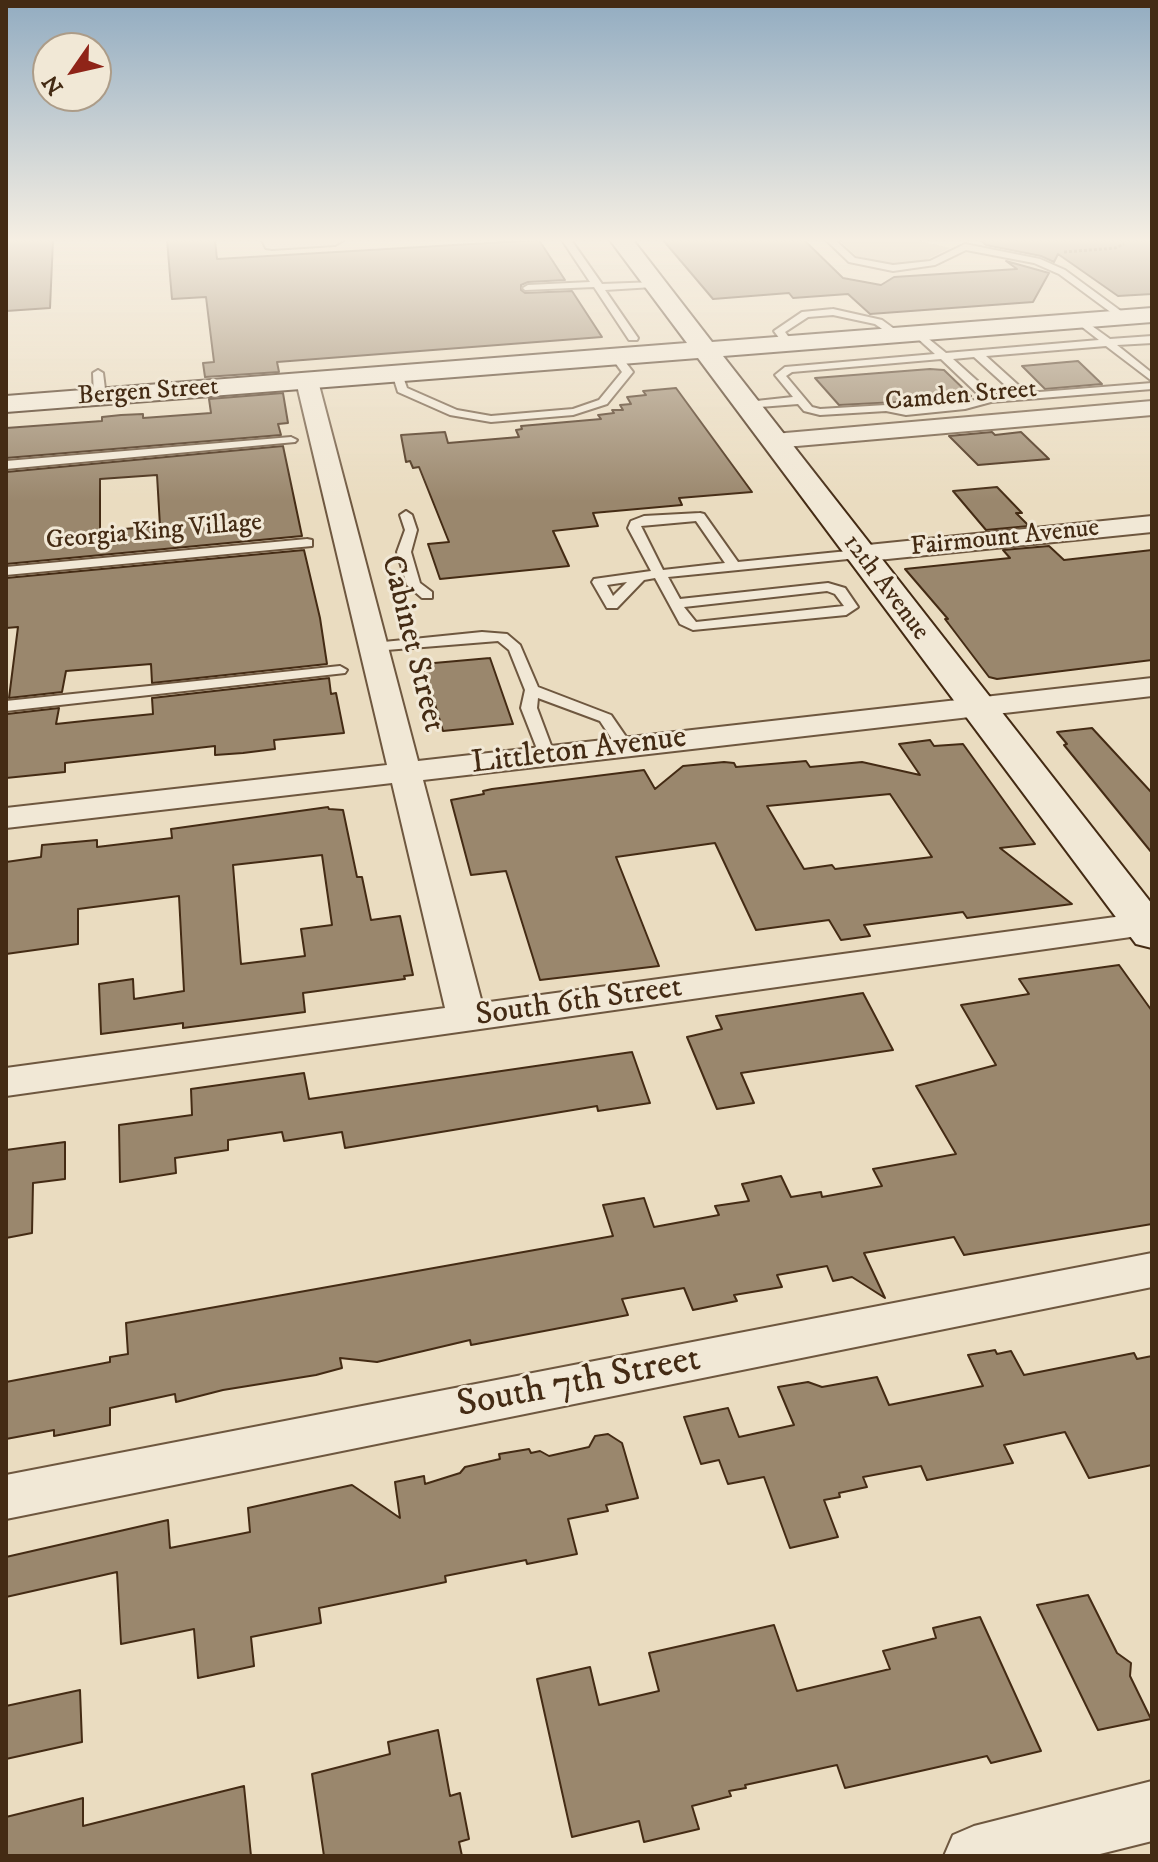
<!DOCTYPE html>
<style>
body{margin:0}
#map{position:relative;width:1158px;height:1862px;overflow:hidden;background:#eadcc0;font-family:"IM FELL DW Pica",serif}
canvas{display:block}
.frame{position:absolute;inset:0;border:8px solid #442b14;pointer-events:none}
.north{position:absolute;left:32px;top:32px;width:80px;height:80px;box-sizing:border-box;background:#f1e8d6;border:2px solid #ac9c88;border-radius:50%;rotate:236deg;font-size:22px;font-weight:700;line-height:32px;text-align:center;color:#442b14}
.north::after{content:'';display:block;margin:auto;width:28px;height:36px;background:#8f2418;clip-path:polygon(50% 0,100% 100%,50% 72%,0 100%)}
</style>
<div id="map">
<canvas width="1158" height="1862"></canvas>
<div class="frame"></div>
<div class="north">N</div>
</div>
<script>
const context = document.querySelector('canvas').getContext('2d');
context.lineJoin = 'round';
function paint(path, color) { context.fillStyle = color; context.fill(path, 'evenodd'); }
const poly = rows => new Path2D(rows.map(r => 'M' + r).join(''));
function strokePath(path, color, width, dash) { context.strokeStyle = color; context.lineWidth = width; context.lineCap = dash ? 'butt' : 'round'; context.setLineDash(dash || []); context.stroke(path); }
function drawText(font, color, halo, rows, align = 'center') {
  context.font = font + ' "IM FELL DW Pica",serif'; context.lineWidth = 6; context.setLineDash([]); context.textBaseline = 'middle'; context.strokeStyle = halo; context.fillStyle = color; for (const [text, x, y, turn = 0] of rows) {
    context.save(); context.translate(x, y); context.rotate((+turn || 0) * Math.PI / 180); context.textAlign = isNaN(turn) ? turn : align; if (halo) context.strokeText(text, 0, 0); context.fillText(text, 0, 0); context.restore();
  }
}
const green = poly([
 [840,240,916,240,950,248,922,262,894,265,856,256]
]);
const building = poly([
 [6,240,53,240,50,308,6,311,6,240],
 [167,240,215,240,217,259,539,240,565,280,528,282,521,285,521,290,525,293,572,291,602,337,277,362,279,372,205,377,203,363,214,362,206,297,172,299,167,240],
 [663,240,804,240,843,278,881,285,894,277,1017,269,1006,261,1049,273,1033,302,870,314,848,294,793,298,789,293,713,299,663,240],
 [980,240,1152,240,1152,294,1118,296,1058,254,1054,262,1041,256,986,245,980,240],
 [1078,361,1102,384,1045,389,1022,366,1078,361],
 [930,369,944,370,971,396,963,400,919,405,916,401,839,405,815,378,930,369],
 [676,388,752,492,679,498,682,505,593,513,598,526,553,531,569,566,440,579,428,544,449,542,419,467,413,468,410,461,406,462,401,435,445,432,448,443,519,437,516,430,522,429,521,426,601,419,598,415,614,413,612,410,623,410,620,405,631,404,627,397,646,395,643,391,676,388],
 [283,393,288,423,278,424,281,435,6,458,6,428,102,421,102,417,121,415,143,414,143,418,211,413,209,399,283,393],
 [992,432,995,435,1021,432,1049,459,978,465,949,436,992,432],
 [283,446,302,536,6,564,6,472,283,446],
 [157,475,160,526,100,531,100,479,157,475],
 [997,487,1022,513,1016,513,1029,526,986,530,953,491,997,487],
 [1049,546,1064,560,1152,550,1152,660,997,679,989,677,945,619,948,619,905,569,1010,558,1003,550,1049,546],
 [304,550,320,618,327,664,152,683,151,664,66,671,62,692,9,698,18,627,6,628,6,578,304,550],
 [490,658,513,724,443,731,423,664,490,658],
 [329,678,331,694,336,693,344,733,274,740,275,749,243,753,215,755,215,746,65,763,65,772,6,778,7,714,59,708,56,724,93,720,153,714,152,698,329,678],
 [1092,728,1152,793,1152,853,1064,745,1067,744,1057,732,1092,728],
 [930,740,934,746,963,744,1035,844,1000,848,1072,904,967,918,963,912,864,925,870,936,841,940,829,920,756,930,715,843,616,857,659,966,540,980,506,871,471,875,451,800,484,794,483,791,492,789,644,770,655,789,683,766,724,762,734,763,736,767,806,761,810,767,862,762,920,775,899,744,930,740],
 [890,794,932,857,835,869,832,865,804,869,767,806,890,794],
 [328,807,329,809,343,810,357,877,362,877,371,920,400,916,413,975,404,976,405,979,303,993,305,1012,183,1028,183,1023,101,1034,99,984,133,979,134,999,184,991,179,896,78,909,78,944,6,954,6,862,41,857,42,845,97,840,97,847,172,838,171,829,328,807],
 [322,855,332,925,301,929,305,956,241,964,233,865,322,855],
 [1119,965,1152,1011,1152,1224,964,1255,954,1237,864,1253,885,1298,852,1277,833,1281,827,1266,777,1275,782,1287,734,1295,737,1301,693,1310,684,1288,622,1299,628,1315,471,1345,470,1340,377,1362,340,1358,342,1368,316,1375,223,1390,176,1402,175,1394,110,1408,110,1425,54,1436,54,1430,6,1439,6,1382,110,1362,110,1357,128,1354,126,1323,613,1236,603,1205,644,1198,654,1227,719,1215,715,1206,749,1201,742,1184,781,1176,791,1197,821,1192,822,1197,882,1186,873,1169,956,1154,916,1086,996,1065,961,1005,1029,994,1019,979,1119,965],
 [863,993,893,1050,741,1073,754,1103,717,1109,687,1037,722,1029,716,1016,863,993],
 [632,1052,650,1103,598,1111,597,1106,345,1148,342,1132,284,1141,282,1132,228,1140,228,1150,175,1158,176,1173,120,1182,119,1125,192,1115,191,1089,304,1073,309,1099,632,1052],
 [65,1142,65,1179,33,1183,32,1233,6,1238,6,1150,65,1142],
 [995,1350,997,1354,1011,1351,1024,1375,1134,1353,1137,1359,1152,1356,1152,1465,1089,1478,1065,1432,1004,1445,1013,1463,927,1480,921,1466,863,1477,867,1487,839,1493,840,1497,824,1500,838,1537,790,1548,764,1477,728,1484,719,1460,701,1464,684,1417,728,1408,739,1437,794,1425,778,1387,808,1382,822,1387,877,1377,889,1405,983,1386,968,1355,995,1350],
 [608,1434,622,1443,638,1498,606,1505,608,1511,568,1519,577,1554,527,1564,526,1560,445,1576,446,1582,319,1608,321,1623,251,1637,254,1666,198,1678,194,1629,121,1644,117,1572,6,1597,6,1557,168,1520,170,1548,250,1532,248,1508,352,1485,400,1518,395,1482,424,1476,425,1484,460,1473,465,1467,500,1459,499,1454,529,1449,531,1453,540,1451,549,1456,589,1447,595,1436,608,1434],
 [1088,1595,1117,1653,1131,1663,1130,1676,1151,1719,1098,1730,1037,1605,1088,1595],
 [980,1617,1041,1751,991,1763,987,1756,845,1788,837,1765,745,1785,746,1788,729,1791,731,1796,692,1806,699,1829,644,1842,639,1821,572,1837,537,1679,590,1667,599,1705,659,1691,649,1653,774,1625,797,1691,890,1669,883,1651,936,1638,933,1628,980,1617],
 [80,1690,82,1742,6,1759,6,1706,80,1690],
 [438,1730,450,1796,460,1793,469,1839,459,1842,462,1856,324,1856,312,1774,390,1754,388,1742,438,1730],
 [244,1786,251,1856,6,1856,6,1817,83,1798,83,1826,244,1786]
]);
const path = poly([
 [1064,252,1115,248,1124,244]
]);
const lane = poly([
 [562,240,571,240,602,284,656,282,658,284,653,287,605,290,638,338,637,340,629,340,594,287,525,290,523,288,528,285,590,282,562,240],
 [826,240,835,240,855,258,893,265,930,261,965,244,1040,259,1065,270,1129,317,1120,319,1059,274,1034,263,966,250,935,265,893,271,849,262,826,240],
 [833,309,882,320,904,336,895,338,875,324,833,315,808,317,785,332,794,344,793,346,785,346,774,331,802,312,833,309],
 [1081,318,1110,339,1152,336,1152,343,1117,345,1152,373,1152,381,1106,346,986,356,1027,393,1152,383,1152,389,991,402,965,409,906,415,886,411,820,415,804,411,798,404,747,408,741,405,747,402,793,397,775,375,785,367,935,354,915,336,914,334,919,331,946,353,1099,340,1077,323,1077,319,1081,318],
 [974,357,1015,394,993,395,953,359,974,357],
 [941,359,982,398,964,403,906,409,886,405,820,409,812,407,786,376,792,372,941,359],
 [612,355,620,355,633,372,607,404,573,415,491,422,450,415,398,392,392,373,401,371,407,388,457,410,491,416,573,409,599,400,622,372,611,357,612,355],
 [98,370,103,373,106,397,100,400,94,397,93,373,98,370],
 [291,437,297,440,295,442,6,469,6,461,291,437],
 [406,511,412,515,417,530,411,552,420,583,432,592,432,598,422,598,407,585,397,552,405,530,400,515,406,511],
 [700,513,704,514,738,562,858,550,865,554,858,558,668,577,680,599,828,583,845,588,858,607,846,615,693,630,680,624,655,578,644,580,617,608,607,608,592,582,594,579,651,571,628,528,631,521,644,516,700,513],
 [696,521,725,563,663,570,641,526,696,521],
 [627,582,613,596,607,585,627,582],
 [827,591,835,594,844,606,696,622,684,607,827,591],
 [307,539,312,540,312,546,6,575,6,567,307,539],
 [482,632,507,634,520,645,538,687,611,715,633,747,631,750,619,750,600,721,538,698,537,708,555,756,547,761,541,759,521,708,525,690,509,650,498,641,374,651,367,647,374,643,482,632],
 [340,666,347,670,345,673,6,711,6,701,340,666]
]);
const street = poly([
 [262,240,344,240,335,245,272,249,266,248,262,240],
 [307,375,318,381,418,761,1152,678,1152,696,423,780,482,1003,1152,912,1152,934,6,1096,6,1068,445,1008,392,783,6,828,6,808,387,765,296,381,307,375],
 [1152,401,1152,415,774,448,766,446,762,441,766,436,774,434,1152,401],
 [1152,516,1152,532,858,562,849,560,845,554,849,548,858,546,1152,516],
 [1152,1253,1152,1287,6,1519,6,1475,1152,1253],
 [1152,1781,1152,1841,1092,1856,944,1856,953,1835,974,1826,1152,1781]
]);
const secondary = poly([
 [610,240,633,240,712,342,1152,308,1152,322,723,356,1152,904,1152,948,1136,944,698,358,6,412,6,396,687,343,610,240]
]);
const farStreetnames = [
 ["Bergen Street",148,393,-4],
 ["Camden Street",961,397,-5],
 ["Georgia King Village",154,533,-5],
 ["Fairmount Avenue",1005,539,-6],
 ["12th Avenue",885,588,53]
];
const streetNames = [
 ["Cabinet Street",411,644,76],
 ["Littleton Avenue",579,752,-7],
 ["South 6th Street",579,1003,-8]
];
const nearStreetnames = [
 ["South 7th Street",579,1384,-11]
];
paint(green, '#cebea3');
paint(building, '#9a876d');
strokePath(building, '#442b14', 2);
strokePath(lane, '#6e573f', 4);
strokePath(street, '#6e573f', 4);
strokePath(secondary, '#442b14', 4);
strokePath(path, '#442b14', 3, [3, 2]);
paint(lane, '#f1e8d6');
paint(street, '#f1e8d6');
paint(secondary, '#f1e8d6');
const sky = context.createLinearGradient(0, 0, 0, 501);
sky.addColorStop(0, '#92acc1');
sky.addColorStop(0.48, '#f6efe3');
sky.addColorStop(1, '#f6efe300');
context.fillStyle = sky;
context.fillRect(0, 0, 1158, 501);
drawText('26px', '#442b14', '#f1e8d6', farStreetnames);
drawText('32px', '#442b14', '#f1e8d6', streetNames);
drawText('38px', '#442b14', '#f1e8d6', nearStreetnames);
</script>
